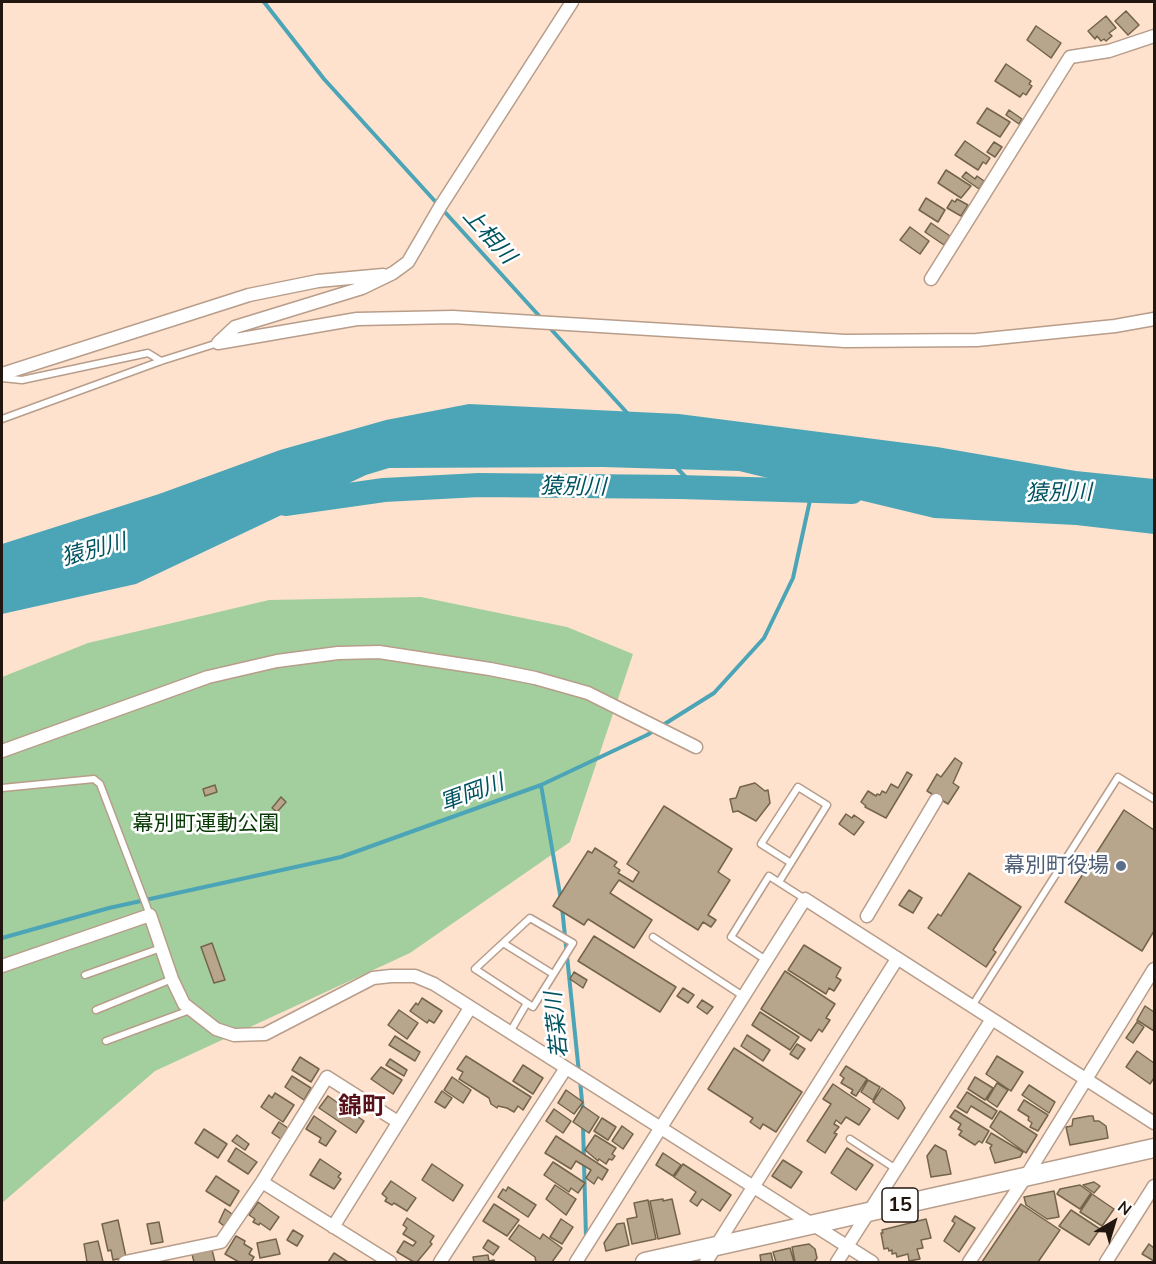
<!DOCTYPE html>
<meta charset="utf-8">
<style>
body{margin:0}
#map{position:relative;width:1156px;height:1264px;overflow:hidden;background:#fee2ce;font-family:Mulish,sans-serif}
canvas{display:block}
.frame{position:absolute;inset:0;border:3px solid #211710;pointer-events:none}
.north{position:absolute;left:1084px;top:1192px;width:60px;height:60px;-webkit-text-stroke:4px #fff;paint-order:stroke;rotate:38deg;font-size:16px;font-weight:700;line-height:24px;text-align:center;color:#211710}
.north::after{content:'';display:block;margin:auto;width:21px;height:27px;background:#211710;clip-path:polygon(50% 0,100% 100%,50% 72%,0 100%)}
</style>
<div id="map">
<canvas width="1156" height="1264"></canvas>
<div class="frame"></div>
<div class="north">N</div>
</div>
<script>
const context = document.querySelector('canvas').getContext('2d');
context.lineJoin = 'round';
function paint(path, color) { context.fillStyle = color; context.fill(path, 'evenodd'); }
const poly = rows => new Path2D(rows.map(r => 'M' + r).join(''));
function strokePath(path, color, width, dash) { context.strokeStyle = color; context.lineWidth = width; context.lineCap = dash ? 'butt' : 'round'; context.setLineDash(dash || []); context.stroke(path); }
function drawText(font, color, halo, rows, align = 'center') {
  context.font = font + ' Mulish,"Noto Sans JP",sans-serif'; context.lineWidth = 5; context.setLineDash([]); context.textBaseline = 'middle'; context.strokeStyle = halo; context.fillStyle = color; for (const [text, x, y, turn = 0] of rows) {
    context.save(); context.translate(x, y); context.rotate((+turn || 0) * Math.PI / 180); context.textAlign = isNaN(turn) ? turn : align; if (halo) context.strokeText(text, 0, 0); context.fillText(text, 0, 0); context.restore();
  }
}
const green = poly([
 [421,597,567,627,633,654,570,842,410,953,155,1071,2,1203,2,677,88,643,269,600]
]);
const water = poly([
 [469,404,679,414,937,447,1076,471,1154,479,1154,534,1076,525,934,518,739,471,602,467,389,468,366,475,136,584,2,614,2,544,159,494,280,450,386,420]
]);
const stream = poly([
 [264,2,324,79,542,319],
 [549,327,629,415],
 [676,467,695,487],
 [541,785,561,900],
 [562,907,579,1073],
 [2,938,109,908,341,857,541,785,647,735,714,693,764,638,793,578,812,491],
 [580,1080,583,1112],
 [583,1125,586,1238]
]);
const river = poly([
 [285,504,384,490,479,485,680,487,852,492]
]);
const building = poly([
 [1126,11,1139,25,1128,35,1115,21,1126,11],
 [1106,16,1116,28,1109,33,1112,36,1106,41,1104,39,1101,41,1097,36,1095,39,1088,31,1106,16],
 [1036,26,1061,43,1051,58,1027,40,1036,26],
 [1006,64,1031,81,1029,84,1032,86,1026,95,1023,93,1020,97,995,81,1006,64],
 [987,108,1010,122,1000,137,977,123,987,108],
 [1009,110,1022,119,1019,124,1006,115,1009,110],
 [965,141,990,158,986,164,983,162,978,170,955,155,965,141],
 [994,142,1002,147,995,157,987,152,994,142],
 [946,170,971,186,961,198,938,183,946,170],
 [966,172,975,179,977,176,984,181,979,189,962,177,966,172],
 [926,198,945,210,938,222,919,210,926,198],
 [957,199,968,205,961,216,947,208,952,200,955,202,957,199],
 [931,223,950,236,944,245,925,232,931,223],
 [910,227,929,241,920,254,900,240,910,227],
 [955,758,962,763,953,783,959,787,948,804,927,791,937,774,941,777,955,758],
 [907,772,912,775,886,818,865,807,866,806,861,802,868,791,876,796,877,794,880,795,882,791,886,793,891,784,898,788,907,772],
 [755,783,765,791,768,790,770,803,756,821,738,811,733,812,730,799,736,798,740,787,755,783],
 [215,785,217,792,205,796,203,789,215,785],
 [281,797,286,802,277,812,272,808,281,797],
 [664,806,732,849,718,872,730,880,708,915,716,920,711,927,703,922,698,930,619,880,610,893,652,920,634,948,588,919,584,925,553,906,588,851,592,853,595,848,617,862,614,866,620,870,618,873,633,882,639,872,627,864,664,806],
 [1124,810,1154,830,1154,931,1142,951,1065,902,1124,810],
 [846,814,852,818,854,815,864,822,854,835,839,824,846,814],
 [969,873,1021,907,993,950,996,952,986,967,928,928,938,914,941,916,969,873],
 [909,890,922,898,913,913,899,905,909,890],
 [594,936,676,987,660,1012,578,961,594,936],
 [212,943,225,980,214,983,201,947,212,943],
 [804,945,841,968,836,977,841,980,834,991,829,988,826,994,788,970,804,945],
 [785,971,835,1004,826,1018,830,1020,822,1032,819,1029,811,1041,761,1009,785,971],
 [574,972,587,980,583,988,570,979,574,972],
 [683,988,694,995,688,1003,677,996,683,988],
 [422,998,442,1011,434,1023,429,1020,427,1023,410,1011,416,1003,418,1005,422,998],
 [702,1000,713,1007,707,1014,697,1007,702,1000],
 [1145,1006,1154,1012,1154,1031,1137,1020,1145,1006],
 [399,1010,418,1023,407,1039,388,1025,399,1010],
 [760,1012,799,1037,790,1050,752,1025,760,1012],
 [1137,1022,1144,1027,1133,1043,1126,1038,1137,1022],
 [747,1035,770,1050,763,1061,741,1046,747,1035],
 [395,1036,420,1052,415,1061,389,1045,395,1036],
 [797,1044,805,1049,798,1059,790,1054,797,1044],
 [734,1048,802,1092,776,1132,763,1124,760,1129,750,1122,753,1118,708,1089,734,1048],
 [1137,1051,1154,1063,1154,1078,1150,1084,1126,1067,1137,1051],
 [466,1056,531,1097,523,1110,518,1106,514,1112,507,1108,498,1106,497,1108,491,1104,489,1098,459,1079,463,1072,457,1069,466,1056],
 [997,1056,1023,1072,1011,1091,986,1074,997,1056],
 [300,1057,319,1069,311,1082,292,1070,300,1057],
 [390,1059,407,1070,404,1076,386,1065,390,1059],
 [523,1065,543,1078,533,1094,513,1081,523,1065],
 [846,1066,867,1079,856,1096,851,1093,853,1090,841,1083,844,1078,840,1075,846,1066],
 [381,1067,402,1080,393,1094,371,1079,381,1067],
 [292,1076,311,1088,304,1100,285,1087,292,1076],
 [452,1077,471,1090,463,1103,444,1090,452,1077],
 [975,1077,993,1088,985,1100,968,1089,975,1077],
 [868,1080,880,1087,873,1100,861,1092,868,1080],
 [997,1083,1008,1090,997,1107,987,1100,997,1083],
 [833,1084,870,1109,859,1125,846,1117,841,1124,836,1120,834,1124,839,1127,834,1133,837,1134,825,1153,807,1141,831,1104,823,1099,833,1084],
 [1029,1085,1055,1102,1049,1113,1022,1095,1029,1085],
 [882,1088,901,1101,905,1108,898,1119,873,1102,882,1088],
 [566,1090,583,1102,574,1114,558,1103,566,1090],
 [442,1091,452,1098,445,1108,435,1102,442,1091],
 [967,1092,997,1111,992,1119,971,1106,967,1113,957,1107,967,1092],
 [275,1093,294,1105,283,1122,261,1107,269,1095,272,1098,275,1093],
 [328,1096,364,1121,356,1133,319,1108,328,1096],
 [1024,1100,1048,1115,1038,1131,1030,1127,1032,1123,1028,1120,1029,1117,1018,1110,1024,1100],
 [583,1106,599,1117,589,1133,573,1122,583,1106],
 [554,1109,571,1121,563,1133,546,1121,554,1109],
 [955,1110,989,1131,982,1143,979,1141,975,1145,959,1135,962,1131,958,1129,961,1124,950,1117,955,1110],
 [1000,1111,1037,1135,1026,1153,990,1127,1000,1111],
 [314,1116,336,1131,326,1146,319,1142,321,1138,306,1129,314,1116],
 [1089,1116,1093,1116,1094,1121,1099,1121,1106,1126,1108,1138,1070,1145,1066,1127,1072,1126,1073,1119,1089,1116],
 [602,1118,616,1127,608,1140,594,1131,602,1118],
 [279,1122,288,1128,281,1139,272,1133,279,1122],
 [622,1126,633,1134,623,1149,612,1141,622,1126],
 [204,1129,227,1144,218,1158,195,1143,204,1129],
 [991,1133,1023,1152,1020,1157,995,1163,990,1148,992,1145,986,1142,991,1133],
 [237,1135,249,1144,245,1150,232,1141,237,1135],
 [595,1135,616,1148,612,1154,615,1156,612,1160,609,1159,606,1164,599,1159,598,1161,585,1150,595,1135],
 [556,1136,608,1170,602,1180,598,1177,594,1184,586,1178,591,1170,576,1161,571,1169,545,1153,556,1136],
 [935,1145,946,1151,951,1174,931,1177,927,1156,935,1145],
 [236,1148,257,1162,248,1174,228,1161,236,1148],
 [847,1148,873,1165,856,1190,831,1173,847,1148],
 [663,1153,681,1165,673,1176,656,1165,663,1153],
 [320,1159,341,1173,338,1177,341,1179,334,1189,310,1175,320,1159],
 [783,1160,802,1172,791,1188,772,1176,783,1160],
 [553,1162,585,1183,578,1193,571,1188,569,1192,544,1175,553,1162],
 [432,1164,463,1185,453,1201,422,1180,432,1164],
 [683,1164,731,1195,720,1211,702,1199,697,1206,690,1201,696,1192,674,1177,683,1164],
 [216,1176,239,1191,230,1206,206,1191,216,1176],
 [391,1181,416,1198,407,1211,394,1203,392,1205,385,1201,387,1198,382,1194,391,1181],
 [1094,1182,1100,1186,1094,1193,1083,1185,1094,1182],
 [555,1185,576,1199,566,1215,546,1199,555,1185],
 [1080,1185,1091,1193,1080,1209,1057,1194,1060,1189,1080,1185],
 [508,1187,536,1205,528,1217,498,1197,503,1189,506,1191,508,1187],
 [1054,1191,1059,1217,1047,1219,1026,1205,1024,1197,1054,1191],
 [1092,1194,1114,1209,1102,1226,1080,1212,1092,1194],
 [663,1199,663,1201,672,1199,680,1234,658,1239,650,1201,663,1199],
 [648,1200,656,1239,632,1244,627,1219,637,1217,634,1203,648,1200],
 [258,1202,279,1217,270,1230,260,1223,259,1225,253,1222,255,1219,249,1215,258,1202],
 [494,1204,519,1220,507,1236,483,1221,494,1204],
 [1021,1204,1060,1230,1038,1262,982,1262,1021,1204],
 [225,1209,232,1214,224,1226,219,1222,225,1209],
 [1071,1210,1100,1229,1089,1245,1059,1226,1071,1210],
 [955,1216,975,1228,959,1252,944,1241,955,1223,952,1221,955,1216],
 [407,1218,434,1236,430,1242,432,1244,417,1262,414,1262,397,1252,404,1241,413,1246,416,1242,403,1234,407,1228,403,1225,407,1218],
 [561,1219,573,1227,562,1244,550,1237,561,1219],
 [926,1219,931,1238,921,1240,923,1248,917,1249,920,1259,909,1261,908,1254,897,1257,896,1253,892,1254,892,1250,889,1251,888,1248,884,1249,881,1233,883,1233,882,1230,926,1219],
 [118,1220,126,1257,113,1260,111,1250,108,1251,102,1224,118,1220],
 [159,1222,163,1242,151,1244,147,1224,159,1222],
 [624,1223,629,1245,606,1251,604,1243,617,1224,624,1223],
 [519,1225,540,1239,543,1234,562,1248,552,1262,536,1262,535,1257,509,1239,519,1225],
 [293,1230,303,1236,297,1246,287,1240,293,1230],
 [236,1236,245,1241,244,1244,252,1249,249,1254,254,1257,251,1262,239,1262,225,1254,236,1236],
 [276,1239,280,1254,260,1258,257,1243,276,1239],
 [488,1240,499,1247,493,1255,483,1248,488,1240],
 [98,1241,103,1262,87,1262,84,1244,98,1241],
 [809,1244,815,1249,817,1258,814,1262,795,1262,792,1247,809,1244],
 [1149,1244,1154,1248,1154,1261,1142,1254,1149,1244],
 [790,1248,794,1262,776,1262,773,1252,790,1248],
 [212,1250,215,1262,194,1262,192,1254,212,1250],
 [334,1253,348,1262,328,1262,334,1253],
 [771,1253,773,1262,761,1262,760,1255,771,1253],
 [488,1255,489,1261,494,1260,495,1262,474,1262,473,1257,488,1255]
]);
const lane = poly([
 [2,378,22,380,148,353,161,361],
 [2,419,161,361,218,343],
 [2,788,94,779,100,784,150,915],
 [779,882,827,805,798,787,761,844,791,863],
 [653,937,743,996],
 [503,943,553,974],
 [766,960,731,937,769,876,805,899],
 [85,975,161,948],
 [972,1006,1118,777,1154,799],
 [96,1010,172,979],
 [510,1032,527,1003,475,969,530,918,573,943,533,1007,527,1003],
 [106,1041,190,1010],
 [850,1139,896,1169]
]);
const street = poly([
 [931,279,1070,57,1109,51,1154,36],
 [219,342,235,327,362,288,393,273,408,262,440,207,572,2],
 [218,343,357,319,453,317,845,341,977,340,1115,326,1154,319],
 [2,374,249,295,318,281,383,275],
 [2,751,208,677,277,661,338,653,379,652,490,669,535,678,588,693,696,747],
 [867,916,936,800],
 [2,966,150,915,172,979,184,1004,216,1029,234,1035,265,1034,373,978,391,976,415,976,434,984,872,1262],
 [262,1182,390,1262],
 [333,1227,470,1008],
 [125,1262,221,1242,262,1182,327,1077,398,1122],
 [440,1262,566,1068],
 [576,1262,805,899,1154,1123],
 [706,1262,897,959],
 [837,1262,992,1019],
 [969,1262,1025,1178,1154,969],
 [1106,1262,1154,1186]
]);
const primary = poly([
 [645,1262,1154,1148]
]);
const markers = [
 [1121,866,6,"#5c6f8a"]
];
const shields = [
 [900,1205,36]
];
const shieldNames = [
 ["15",900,1205]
];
const parkNames = [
 ["幕別町運動公園",206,824]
];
const serviceNames = [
 ["幕別町役場",1109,866]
];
const waterNames = [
 ["上相川",489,236,48],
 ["猿別川",573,487,1],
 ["猿別川",1059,493,-1],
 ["猿別川",94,550,-15],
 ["軍岡川",472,793,-20],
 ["若菜川",557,1025,-96]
];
const quarterNames = [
 ["錦町",362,1107]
];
paint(green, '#a3cf9e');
paint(water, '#4ca5b7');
strokePath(stream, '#4ca5b7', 4);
strokePath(river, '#4ca5b7', 24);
paint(building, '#b7a68c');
strokePath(building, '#74644c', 1.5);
strokePath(lane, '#b79d8a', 9);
strokePath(street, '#b79d8a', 15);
strokePath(primary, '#b79d8a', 21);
strokePath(lane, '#fff', 6);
strokePath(street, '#fff', 12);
strokePath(primary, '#fff', 18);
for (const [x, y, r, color] of markers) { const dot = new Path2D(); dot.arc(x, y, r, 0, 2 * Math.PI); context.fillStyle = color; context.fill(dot); strokePath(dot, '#fff', 2); }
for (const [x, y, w] of shields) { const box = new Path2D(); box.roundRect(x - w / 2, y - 17, w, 34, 4.5); context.fillStyle = '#fff'; context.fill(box); strokePath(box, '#211710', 1.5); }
drawText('bold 20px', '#211710', null, shieldNames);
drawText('21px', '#073905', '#fff', parkNames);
drawText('21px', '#4e5e75', '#fff', serviceNames, 'right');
drawText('italic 22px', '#005360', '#fff', waterNames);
drawText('bold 24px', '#58131a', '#fff', quarterNames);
</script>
